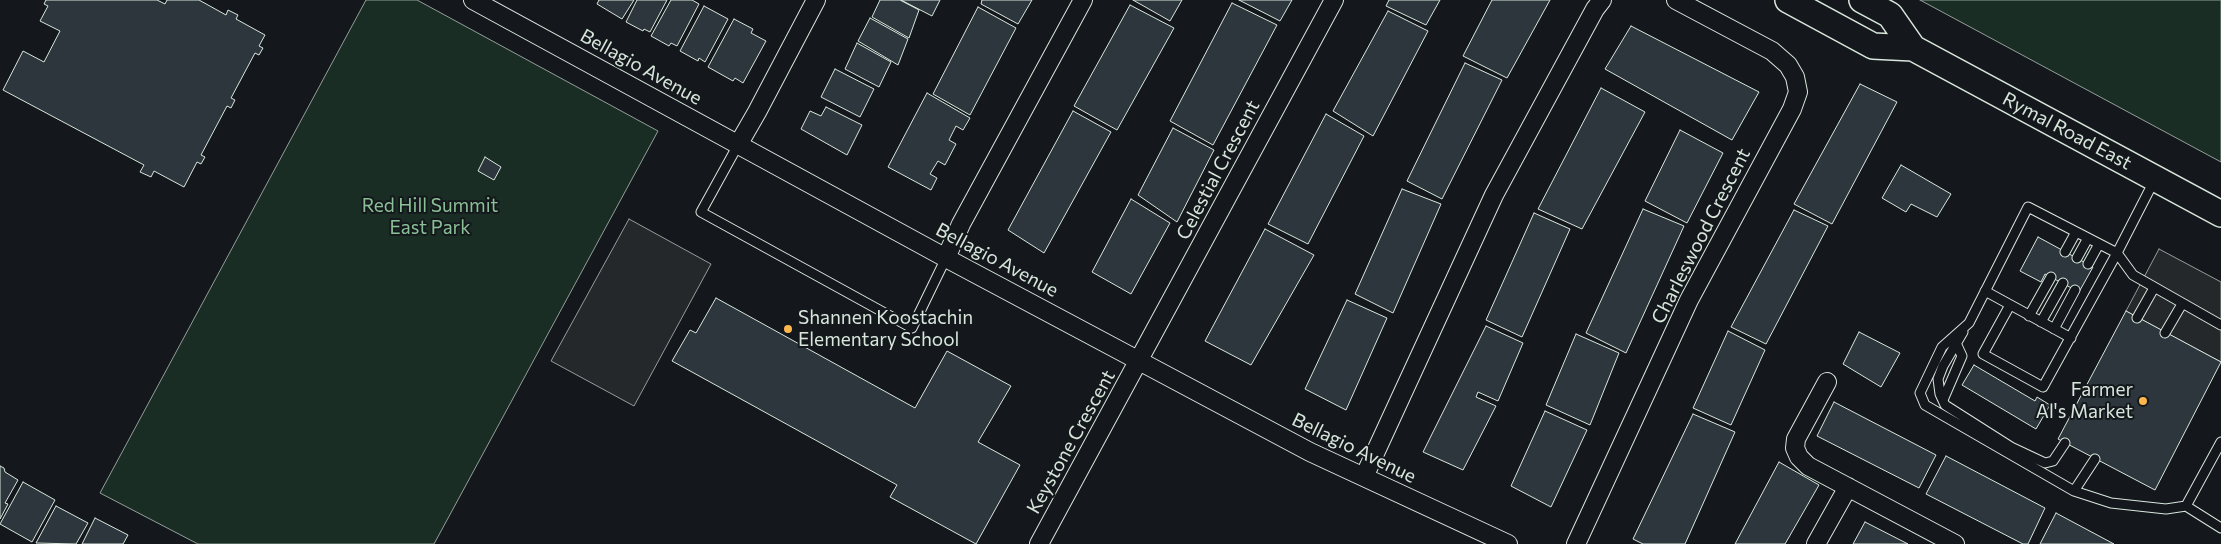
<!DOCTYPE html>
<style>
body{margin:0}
canvas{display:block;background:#14181c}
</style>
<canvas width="2221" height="544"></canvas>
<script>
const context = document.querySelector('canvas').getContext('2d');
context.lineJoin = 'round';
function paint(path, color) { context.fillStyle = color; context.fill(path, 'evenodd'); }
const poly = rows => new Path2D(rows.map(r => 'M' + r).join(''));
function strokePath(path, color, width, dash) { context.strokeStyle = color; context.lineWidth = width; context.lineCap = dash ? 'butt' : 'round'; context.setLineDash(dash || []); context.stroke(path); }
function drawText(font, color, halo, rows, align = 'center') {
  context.font = font + ' Commissioner,sans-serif'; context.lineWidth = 4; context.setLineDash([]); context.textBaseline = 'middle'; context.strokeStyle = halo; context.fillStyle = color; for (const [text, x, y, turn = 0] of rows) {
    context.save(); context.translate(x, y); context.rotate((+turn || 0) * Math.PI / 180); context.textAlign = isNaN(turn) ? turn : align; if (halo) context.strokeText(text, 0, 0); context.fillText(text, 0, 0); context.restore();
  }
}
const green = poly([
 [366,0,417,0,658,131,434,544,198,544,100,493,366,0],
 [1920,0,2221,0,2221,162,1920,0]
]);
const parking = poly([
 [629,219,711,264,634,406,551,361,629,219],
 [2159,249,2221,282,2221,362,2126,311,2159,249]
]);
const building = poly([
 [46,0,157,0,165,4,167,0,199,0,226,15,228,10,238,15,236,19,265,35,259,46,263,48,259,55,255,53,231,98,235,100,231,108,227,106,201,155,205,157,201,164,197,162,184,187,154,171,151,177,140,172,144,165,3,90,23,51,44,62,60,31,40,21,48,6,44,4,46,0],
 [599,0,634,0,622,19,597,4,599,0],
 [637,0,667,0,650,32,644,29,643,31,626,22,637,0],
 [671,0,692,0,699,4,677,46,671,43,669,46,651,36,671,0],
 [880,0,900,0,919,10,909,38,872,17,880,0],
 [901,0,940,0,932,16,901,0],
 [982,0,1032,0,1018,24,981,4,982,0],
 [1133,0,1182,0,1170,21,1133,0],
 [1239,0,1292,0,1280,21,1239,0],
 [1389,0,1440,0,1426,25,1386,6,1389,0],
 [1492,0,1550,0,1507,78,1463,56,1492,0],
 [1232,3,1277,25,1213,145,1170,121,1232,3],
 [1130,5,1174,28,1117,130,1074,106,1130,5],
 [704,6,728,19,705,62,699,58,698,61,680,51,704,6],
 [978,7,1016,28,970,115,933,94,978,7],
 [1388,11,1428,31,1373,136,1333,111,1388,11],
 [870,18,908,39,898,65,858,41,870,18],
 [734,19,753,29,751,33,766,41,743,83,735,78,733,81,708,67,734,19],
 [1631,26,1759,92,1732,140,1605,69,1631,26],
 [857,43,891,62,879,87,845,69,857,43],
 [1465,63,1502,80,1442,199,1407,181,1465,63],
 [835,69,874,89,860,117,821,97,835,69],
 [1860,84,1897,102,1832,224,1794,204,1860,84],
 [1601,88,1645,112,1582,229,1538,209,1601,88],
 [927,93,970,118,963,130,956,126,949,140,956,144,945,165,938,161,930,174,937,178,931,190,888,167,927,93],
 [826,107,862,125,847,155,801,129,810,111,821,116,826,107],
 [1073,111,1111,132,1044,253,1008,230,1073,111],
 [1326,114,1364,136,1308,244,1268,224,1326,114],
 [1173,128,1214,150,1177,222,1138,195,1173,128],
 [1680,130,1723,153,1687,223,1645,201,1680,130],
 [485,157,501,167,494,180,478,171,485,157],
 [1901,165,1951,194,1937,217,1911,204,1906,212,1882,198,1901,165],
 [1402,189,1441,204,1393,313,1355,294,1402,189],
 [1131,199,1170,223,1131,294,1092,272,1131,199],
 [1643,209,1684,226,1626,353,1586,333,1643,209],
 [1794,210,1828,226,1766,344,1731,327,1794,210],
 [1534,213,1570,229,1522,337,1486,320,1534,213],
 [1265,229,1314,255,1251,365,1205,341,1265,229],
 [2038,237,2093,267,2079,292,2045,274,2041,282,2020,271,2038,237],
 [716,298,915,408,947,351,1011,386,978,442,1020,465,976,544,890,497,897,485,672,361,690,330,696,333,716,298],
 [1347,300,1387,318,1346,410,1305,389,1347,300],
 [2126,311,2221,362,2155,490,2058,439,2126,311],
 [1486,326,1523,343,1498,401,1478,392,1476,397,1496,406,1463,470,1423,452,1486,326],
 [1728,331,1765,350,1731,425,1693,408,1728,331],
 [1859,332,1900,353,1881,387,1843,364,1859,332],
 [1576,334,1619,353,1590,425,1546,405,1576,334],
 [1974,365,2035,401,2037,397,2050,405,2036,429,1962,385,1974,365],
 [1834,402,1936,455,1919,488,1817,436,1834,402],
 [1545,411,1587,430,1551,507,1511,486,1545,411],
 [1693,414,1735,432,1685,544,1643,544,1633,539,1693,414],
 [1946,456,2045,508,2028,544,2023,544,1926,494,1946,456],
 [1779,462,1819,485,1785,544,1735,544,1779,462],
 [0,466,4,468,5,472,18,480,5,503,8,504,0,519,0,466],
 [23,482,55,500,32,542,0,524,23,482],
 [56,506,88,523,76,544,36,543,56,506],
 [2056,513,2114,544,2040,544,2056,513],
 [95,518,128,535,123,544,82,544,95,518],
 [1865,522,1908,544,1853,544,1865,522]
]);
const service = poly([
 [738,145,701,212,912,328,946,258],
 [2154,181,2117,253,2133,275,2221,325],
 [2065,252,2076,232],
 [2077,258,2088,238],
 [2088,264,2099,244],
 [1985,291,2071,338],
 [2010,305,1983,354,2043,387,2117,253,2028,207,1969,323,1942,347,1920,393,1925,405,2074,491,2111,503,2166,509,2186,506,2221,528],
 [2029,316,2051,277],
 [2137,318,2154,288],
 [2041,322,2063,283],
 [2054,329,2075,290],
 [1963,332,1943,366,1938,379,1940,394,1945,405,2011,447,2045,463,2053,461,2065,443],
 [2165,333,2182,304],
 [1943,400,1962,356,1956,343],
 [2074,491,2095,459],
 [2186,506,2221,442]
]);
const minor = poly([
 [473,0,946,258,1310,452,1508,544],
 [738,145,757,112,816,0],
 [946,258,961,224,1083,0],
 [1827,382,1796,439,1795,448,1799,457,1808,466,1955,544],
 [1364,477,1494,195,1595,9,1602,0],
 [1039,544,1334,0],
 [1576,544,1689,300,1792,109,1798,92,1795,77,1788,65,1772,51,1676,0],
 [1816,544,1848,487]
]);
const secondary = poly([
 [1788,0,1873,46,1913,48,2221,214],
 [1862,0,1890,15,1913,48]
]);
const markers = [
 [788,329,5,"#ffb74d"],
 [2143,401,5,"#ffb74d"]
];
const streetNames = [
 ["Bellagio Avenue",641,67,29],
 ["Rymal Road East",2067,131,28],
 ["Celestial Crescent",1218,170,-62],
 ["Charleswood Crescent",1701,236,-63],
 ["Bellagio Avenue",997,260,28],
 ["Keystone Crescent",1071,442,-61],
 ["Bellagio Avenue",1354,448,26]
];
const parkNames = [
 ["Red Hill Summit",430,206],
 ["East Park",430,228]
];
const poiNames = [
 ["Shannen Koostachin",798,318],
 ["Elementary School",798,340],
 ["Farmer",2133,390,"right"],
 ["Al's Market",2133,412,"right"]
];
paint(green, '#1a2d24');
strokePath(green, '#939e99', 1);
paint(parking, '#24282b');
strokePath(parking, '#939e99', 1);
paint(building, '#2c363c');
strokePath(building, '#d8e6dc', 1);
strokePath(service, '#d8e6dc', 11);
strokePath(minor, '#d8e6dc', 20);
strokePath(secondary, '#d8e6dc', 28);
strokePath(service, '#14181c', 9);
strokePath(minor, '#14181c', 18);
strokePath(secondary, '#14181c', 25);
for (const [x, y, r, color] of markers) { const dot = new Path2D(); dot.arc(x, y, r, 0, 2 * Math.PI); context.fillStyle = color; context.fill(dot); strokePath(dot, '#14181c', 2); }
drawText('19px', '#d8e6dc', '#14181c', streetNames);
drawText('19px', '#8ac095', '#14181c', parkNames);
drawText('19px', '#d8e6dc', '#14181c', poiNames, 'left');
</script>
